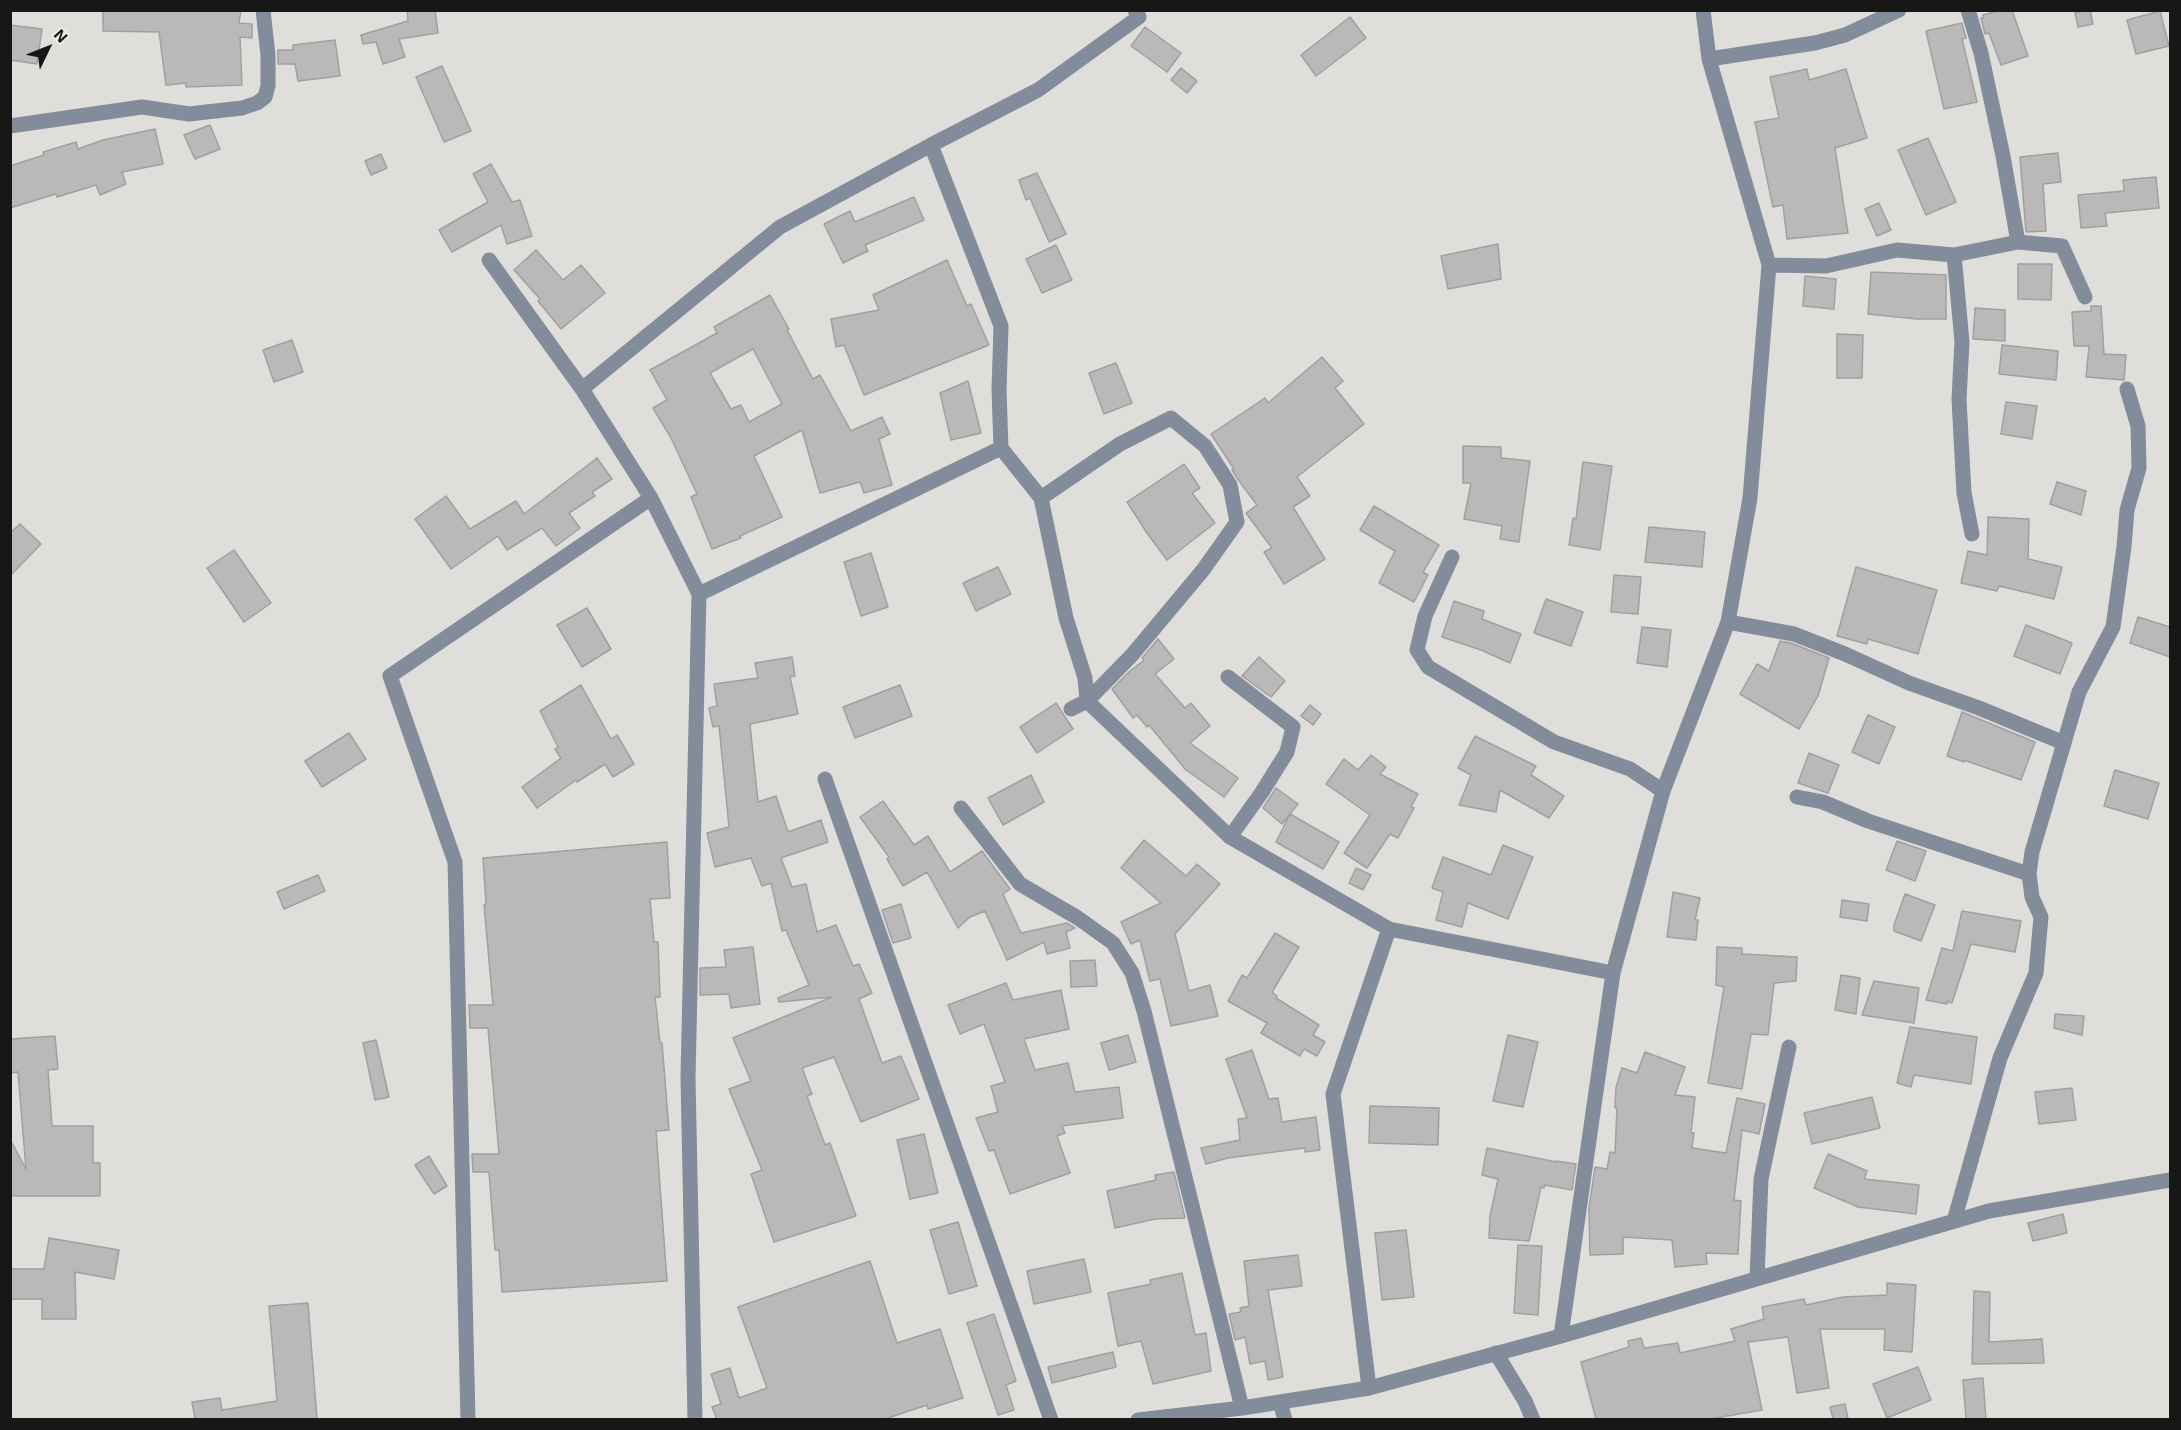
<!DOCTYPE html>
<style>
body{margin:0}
#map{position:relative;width:2181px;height:1430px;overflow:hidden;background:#dfdedb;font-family:"Exo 2",sans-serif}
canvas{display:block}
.frame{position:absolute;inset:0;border:12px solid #171715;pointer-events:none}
.north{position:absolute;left:18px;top:18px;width:60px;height:60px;-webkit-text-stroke:4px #ecebe8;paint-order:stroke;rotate:47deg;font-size:16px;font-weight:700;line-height:24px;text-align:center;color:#171715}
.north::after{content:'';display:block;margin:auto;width:21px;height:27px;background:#171715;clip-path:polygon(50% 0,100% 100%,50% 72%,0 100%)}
</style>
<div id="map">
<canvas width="2181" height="1430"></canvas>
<div class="frame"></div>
<div class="north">N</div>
</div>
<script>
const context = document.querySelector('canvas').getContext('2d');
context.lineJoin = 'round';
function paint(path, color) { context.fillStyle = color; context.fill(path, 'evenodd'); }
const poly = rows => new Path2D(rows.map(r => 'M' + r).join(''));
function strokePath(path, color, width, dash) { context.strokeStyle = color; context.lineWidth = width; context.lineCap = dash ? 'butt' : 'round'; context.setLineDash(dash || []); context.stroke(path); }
const building = poly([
 [103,10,241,10,239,23,252,24,252,38,240,37,242,85,186,87,186,83,166,85,159,32,103,31,103,10],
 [407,10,435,10,438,33,399,39,405,57,383,64,376,42,363,44,361,35,408,21,407,10],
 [2002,10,2012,10,2028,56,2001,65,1989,33,1985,34,1981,18,1984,18,1983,15,2002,10],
 [2085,10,2090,10,2093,24,2078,27,2075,13,2085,10],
 [2160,11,2169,46,2136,54,2127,20,2160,11],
 [1350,17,1366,38,1316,76,1301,55,1350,17],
 [1962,23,1966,38,1962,39,1977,102,1944,109,1926,31,1962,23],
 [10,25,42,29,37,64,10,60,10,25],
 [1145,27,1181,53,1167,72,1131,46,1145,27],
 [335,40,340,76,298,81,295,64,278,64,278,50,293,50,293,45,335,40],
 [442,66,471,131,444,142,416,77,442,66],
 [1181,68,1197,81,1187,93,1171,80,1181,68],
 [1807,69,1809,80,1846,69,1867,138,1835,148,1848,233,1787,239,1783,205,1773,207,1755,122,1779,118,1770,77,1807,69],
 [210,125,220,149,195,159,184,135,210,125],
 [155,129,163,164,122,172,126,184,100,195,96,185,57,197,56,194,10,208,10,166,44,155,43,152,76,142,78,149,103,140,155,129],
 [1928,138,1956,202,1926,215,1898,150,1928,138],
 [2058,153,2061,182,2043,184,2046,231,2026,232,2020,157,2058,153],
 [381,154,387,168,371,175,365,161,381,154],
 [491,164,512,202,520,200,532,236,507,244,501,225,452,252,439,230,488,202,473,174,491,164],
 [1037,173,1066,234,1049,242,1030,198,1026,200,1019,180,1037,173],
 [2156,177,2159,208,2105,213,2107,226,2081,228,2078,195,2124,191,2123,180,2156,177],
 [914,197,924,220,865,245,868,251,843,263,824,224,850,211,855,222,914,197],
 [1879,203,1891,230,1877,236,1865,209,1879,203],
 [1498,244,1501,279,1448,289,1441,256,1498,244],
 [1056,245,1072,280,1042,293,1026,259,1056,245],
 [536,250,563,280,581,265,605,293,561,329,538,301,540,299,514,270,536,250],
 [947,260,967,306,971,304,989,345,864,395,844,345,836,347,831,319,879,310,873,295,947,260],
 [2018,264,2052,264,2051,300,2018,299,2018,264],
 [1871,272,1946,275,1946,319,1917,319,1868,314,1871,272],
 [1805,276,1836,279,1834,309,1803,306,1805,276],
 [770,295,789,329,787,330,813,379,820,375,851,431,882,417,890,434,879,439,892,485,864,493,860,482,820,493,802,430,754,456,782,517,740,536,741,538,712,549,691,497,697,494,671,438,653,408,667,400,650,370,717,333,714,327,770,295],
 [753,349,782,404,749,422,741,405,731,409,710,373,753,349],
 [2091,306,2101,306,2104,354,2126,355,2124,380,2086,377,2089,346,2074,346,2072,312,2091,311,2091,306],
 [1975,308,2005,310,2005,341,1973,339,1975,308],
 [1837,334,1863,335,1862,378,1837,378,1837,334],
 [292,340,303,372,274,382,263,350,292,340],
 [2002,345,2058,351,2056,380,1999,374,2002,345],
 [1322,357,1343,381,1335,388,1364,424,1297,477,1310,496,1293,507,1325,559,1284,584,1264,552,1272,548,1246,513,1257,505,1239,481,1232,470,1234,469,1211,434,1265,398,1268,403,1322,357],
 [1116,363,1132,403,1104,414,1089,373,1116,363],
 [968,381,981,433,951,440,940,393,968,381],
 [2006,402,2037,406,2032,439,2001,434,2006,402],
 [1463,446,1501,447,1501,458,1530,461,1519,542,1500,539,1502,526,1464,519,1471,483,1463,483,1463,446],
 [597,458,612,479,592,492,595,496,569,513,580,528,556,546,542,528,507,550,498,536,451,569,415,519,446,496,470,529,516,501,524,514,597,458],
 [1583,462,1612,466,1600,550,1569,545,1573,518,1576,519,1583,462],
 [1184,464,1200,488,1192,493,1215,523,1167,560,1147,533,1127,502,1184,464],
 [2057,482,2086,491,2081,515,2050,504,2057,482],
 [1374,506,1439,545,1423,572,1428,575,1414,602,1379,583,1395,551,1360,530,1374,506],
 [1988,517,2029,519,2028,559,2062,567,2054,599,1999,586,1997,591,1961,583,1968,551,1987,555,1988,517],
 [20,524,41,544,10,576,10,533,20,524],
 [1649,527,1705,532,1702,567,1645,562,1649,527],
 [234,550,271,603,244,622,207,568,234,550],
 [871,553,888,607,861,616,844,562,871,553],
 [998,567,1011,594,976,611,963,583,998,567],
 [1856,567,1937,590,1918,654,1868,639,1867,644,1837,636,1856,567],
 [1614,575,1641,577,1638,614,1611,612,1614,575],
 [1546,599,1583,612,1571,646,1534,633,1546,599],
 [1454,601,1484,611,1482,619,1521,634,1510,663,1481,650,1442,637,1454,601],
 [587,608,611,649,582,667,557,625,587,608],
 [2138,617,2170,627,2170,657,2130,643,2138,617],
 [2026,625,2072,643,2060,674,2014,656,2026,625],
 [1642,627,1671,630,1667,667,1637,663,1642,627],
 [1158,639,1174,659,1155,674,1185,708,1191,703,1210,726,1190,743,1238,778,1224,797,1186,770,1149,725,1147,727,1137,715,1133,718,1112,689,1129,672,1144,660,1142,658,1158,639],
 [1780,641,1791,643,1829,658,1818,696,1799,729,1740,694,1757,664,1769,671,1780,641],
 [792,657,795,676,790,677,798,714,750,724,758,802,776,796,788,832,821,820,828,842,781,858,792,887,806,884,817,932,836,925,853,966,859,964,872,993,859,999,882,1063,901,1056,919,1099,861,1122,834,1057,802,1068,812,1094,807,1096,825,1145,830,1143,856,1216,774,1242,751,1174,762,1170,729,1089,751,1081,733,1038,832,997,779,1002,778,998,809,985,786,930,782,931,771,883,762,886,751,858,715,867,707,833,729,827,719,726,713,727,709,708,717,706,714,684,758,678,755,663,792,657],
 [1259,657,1285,681,1271,697,1242,676,1259,657],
 [581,685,611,739,617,735,634,764,613,777,605,764,577,782,576,780,537,808,522,787,561,758,555,749,558,747,540,711,581,685],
 [900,685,912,716,855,738,843,707,900,685],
 [1056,703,1073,729,1037,753,1020,727,1056,703],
 [1310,705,1321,714,1313,725,1301,716,1310,705],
 [1962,712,2035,742,2021,780,1964,760,1964,762,1947,756,1962,712],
 [1868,715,1895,727,1879,764,1852,752,1868,715],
 [349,733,366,759,322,787,305,761,349,733],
 [1475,736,1536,766,1531,775,1564,796,1549,818,1500,790,1496,812,1459,805,1471,775,1458,768,1475,736],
 [1809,753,1839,765,1828,793,1798,783,1809,753],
 [1371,755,1386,767,1380,774,1418,794,1411,807,1414,808,1398,838,1390,834,1367,868,1344,853,1370,815,1326,784,1344,759,1358,770,1371,755],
 [2115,770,2159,783,2148,819,2104,806,2115,770],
 [1031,775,1044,802,1003,825,988,798,1031,775],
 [1276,788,1298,804,1282,824,1263,808,1276,788],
 [883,801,914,845,928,836,950,872,982,851,1010,889,1003,894,1021,933,1067,923,1075,928,1066,932,1070,948,1047,954,1044,942,1007,960,985,911,970,917,958,928,927,872,903,886,887,859,889,857,860,817,883,801],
 [1290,814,1339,842,1323,869,1276,842,1290,814],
 [1144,840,1186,876,1197,864,1220,884,1175,934,1189,991,1210,985,1218,1016,1171,1026,1160,979,1150,981,1140,940,1131,944,1121,922,1161,903,1121,868,1144,840],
 [1897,841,1926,851,1915,881,1886,870,1897,841],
 [667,842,670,898,650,899,654,942,658,942,660,997,655,997,660,1043,662,1043,669,1130,656,1131,667,1281,502,1292,499,1250,495,1250,489,1172,473,1172,472,1154,499,1154,488,1028,470,1028,469,1005,493,1005,484,905,486,904,483,858,667,842],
 [1503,845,1533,857,1508,919,1468,903,1462,927,1436,920,1443,892,1432,888,1443,857,1491,875,1503,845],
 [1356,868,1371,875,1363,890,1349,883,1356,868],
 [318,875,325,891,284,909,277,892,318,875],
 [1673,892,1700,898,1695,920,1698,920,1696,940,1667,937,1673,892],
 [1905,894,1935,905,1921,941,1894,931,1894,925,1905,894],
 [1842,900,1869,904,1867,921,1840,917,1842,900],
 [901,904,911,938,893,943,882,910,901,904],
 [1962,911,2021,921,2015,952,1971,944,1952,1003,1947,1001,1947,1004,1926,1000,1942,948,1953,951,1962,911],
 [1275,933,1299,947,1272,992,1277,996,1276,998,1319,1025,1313,1035,1325,1042,1317,1056,1304,1049,1300,1056,1261,1033,1267,1023,1228,1001,1242,975,1247,978,1275,933],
 [753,947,760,1004,731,1008,729,994,700,995,700,968,726,967,724,950,753,947],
 [1717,947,1742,948,1742,954,1797,957,1796,981,1774,983,1768,1035,1751,1034,1742,1089,1708,1083,1724,987,1716,985,1717,947],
 [1095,960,1097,986,1071,987,1070,961,1095,960],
 [1841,975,1860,978,1856,1014,1835,1010,1841,975],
 [1874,981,1919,988,1914,1023,1862,1015,1874,981],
 [1006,983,1013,1000,1061,990,1069,1029,1024,1039,1035,1070,1068,1063,1075,1092,1119,1087,1123,1118,1062,1126,1065,1133,1057,1136,1070,1173,1010,1194,994,1150,989,1151,976,1118,998,1112,991,1086,1005,1082,984,1024,960,1034,948,1005,1006,983],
 [2055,1014,2084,1016,2082,1035,2054,1028,2055,1014],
 [1910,1027,1977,1037,1971,1084,1914,1075,1911,1087,1897,1083,1910,1027],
 [1128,1035,1136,1062,1109,1070,1101,1043,1128,1035],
 [1508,1035,1538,1042,1523,1107,1493,1101,1508,1035],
 [55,1036,58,1069,48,1070,52,1126,93,1126,93,1163,100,1163,100,1196,10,1196,10,1139,26,1169,18,1072,10,1073,10,1039,55,1036],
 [376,1040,389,1097,375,1100,363,1043,376,1040],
 [1252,1050,1269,1099,1278,1098,1282,1122,1316,1117,1320,1150,1305,1152,1305,1148,1228,1158,1206,1164,1201,1148,1240,1140,1238,1119,1247,1118,1226,1059,1252,1050],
 [1645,1052,1685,1067,1675,1095,1695,1097,1691,1133,1694,1133,1692,1148,1726,1153,1737,1098,1765,1104,1759,1134,1742,1130,1734,1200,1741,1201,1738,1254,1706,1253,1707,1264,1675,1267,1672,1240,1623,1237,1623,1254,1590,1255,1589,1208,1595,1167,1607,1169,1610,1152,1615,1153,1617,1108,1615,1108,1616,1087,1622,1068,1637,1073,1645,1052],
 [2072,1088,2076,1120,2039,1124,2035,1092,2072,1088],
 [1872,1097,1880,1128,1812,1144,1804,1113,1872,1097],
 [1370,1106,1439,1108,1438,1145,1369,1143,1370,1106],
 [924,1134,938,1193,910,1199,897,1140,924,1134],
 [1487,1148,1556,1162,1556,1161,1576,1164,1572,1190,1545,1185,1544,1188,1541,1187,1529,1241,1489,1238,1490,1216,1498,1179,1482,1175,1487,1148],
 [1828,1154,1867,1171,1864,1179,1919,1185,1916,1214,1858,1207,1814,1188,1828,1154],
 [429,1156,447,1186,434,1194,415,1165,429,1156],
 [1174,1172,1185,1218,1155,1219,1115,1228,1107,1191,1156,1180,1155,1175,1174,1172],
 [2063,1214,2067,1233,2033,1241,2028,1223,2063,1214],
 [958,1222,977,1286,949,1294,930,1230,958,1222],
 [1406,1230,1414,1297,1382,1300,1375,1233,1406,1230],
 [49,1238,119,1250,114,1279,75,1272,76,1319,42,1319,42,1299,10,1299,10,1269,44,1269,49,1238],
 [1518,1245,1542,1246,1538,1315,1514,1313,1518,1245],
 [1298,1255,1302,1286,1268,1290,1283,1377,1268,1380,1265,1361,1250,1364,1245,1337,1235,1340,1229,1314,1241,1312,1240,1308,1249,1306,1244,1261,1298,1255],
 [1084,1259,1091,1292,1034,1304,1027,1271,1084,1259],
 [870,1261,897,1343,940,1329,963,1398,928,1409,927,1405,885,1419,717,1419,712,1407,721,1404,711,1374,730,1368,739,1398,767,1388,738,1307,870,1261],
 [1182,1273,1195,1335,1206,1333,1211,1371,1153,1384,1141,1341,1118,1346,1108,1293,1151,1284,1150,1280,1182,1273],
 [1887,1283,1916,1285,1912,1352,1884,1350,1885,1329,1820,1329,1829,1388,1797,1393,1788,1337,1748,1342,1762,1410,1710,1419,1596,1419,1581,1362,1629,1347,1628,1341,1641,1338,1644,1348,1678,1343,1680,1353,1735,1341,1731,1329,1764,1319,1762,1307,1804,1299,1806,1305,1843,1297,1887,1295,1887,1283],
 [1974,1291,1990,1292,1989,1342,2042,1339,2044,1363,1972,1364,1974,1291],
 [308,1303,317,1419,195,1419,192,1402,220,1398,222,1410,277,1401,269,1306,308,1303],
 [994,1314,1016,1381,1006,1385,1014,1410,998,1415,967,1323,994,1314],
 [1113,1352,1116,1367,1052,1383,1048,1367,1113,1352],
 [1918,1367,1931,1400,1887,1418,1873,1384,1918,1367],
 [1983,1378,1986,1419,1966,1419,1963,1380,1983,1378],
 [1845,1404,1848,1419,1833,1419,1830,1407,1845,1404]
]);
const street = poly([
 [1968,10,1981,53,2003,156,2018,242],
 [1709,59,1815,43,1845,35,1899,10],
 [10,126,142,107,189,114,242,108,257,103,265,97,268,86,268,55,263,10],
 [931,145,1001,326,999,390,1001,448,1041,498,1066,618,1085,678,1087,701,1230,837,1389,929,1613,973],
 [1954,255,1962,342,1959,399,1964,493,1972,534],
 [489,260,582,389,651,498,699,594,688,1077,695,1420],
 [1769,265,1826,266,1897,250,1954,255,2018,242,2062,246,2085,297],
 [582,389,780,227,931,145,1038,90,1139,17,1135,10],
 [1041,498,1120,444,1171,418,1205,446,1230,485,1237,522,1203,570,1132,655,1087,701,1071,709],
 [1452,557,1425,616,1417,650,1428,667,1554,742,1630,769,1663,791],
 [699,594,1001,448],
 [1728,622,1794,634,1845,654,1909,683,1979,708,2064,743],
 [1228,677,1293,727,1287,752,1262,792,1230,837],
 [825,779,1051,1420],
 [1797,797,1823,802,1868,821,2029,874],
 [961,808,1020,884,1078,918,1113,943,1132,973,1144,1011,1242,1408],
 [1954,1221,2000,1058,2036,973,2041,917,2032,897,2029,874,2032,852,2079,692,2113,627,2124,547,2127,510,2139,468,2138,426,2127,389],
 [1757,1278,1761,1179,1789,1047],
 [1561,1336,1613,973,1663,791,1728,622,1750,498,1769,265,1709,59,1703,10],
 [1496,1353,1525,1401,1533,1420],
 [1369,1388,1333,1094,1389,929],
 [1280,1402,1285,1420],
 [468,1420,455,862,390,676,651,498],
 [1138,1420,1242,1408,1369,1388,1561,1336,1989,1211,2170,1180]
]);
paint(building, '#bbb8b9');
strokePath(building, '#a39fa0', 1.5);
strokePath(street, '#838c9b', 15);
</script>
